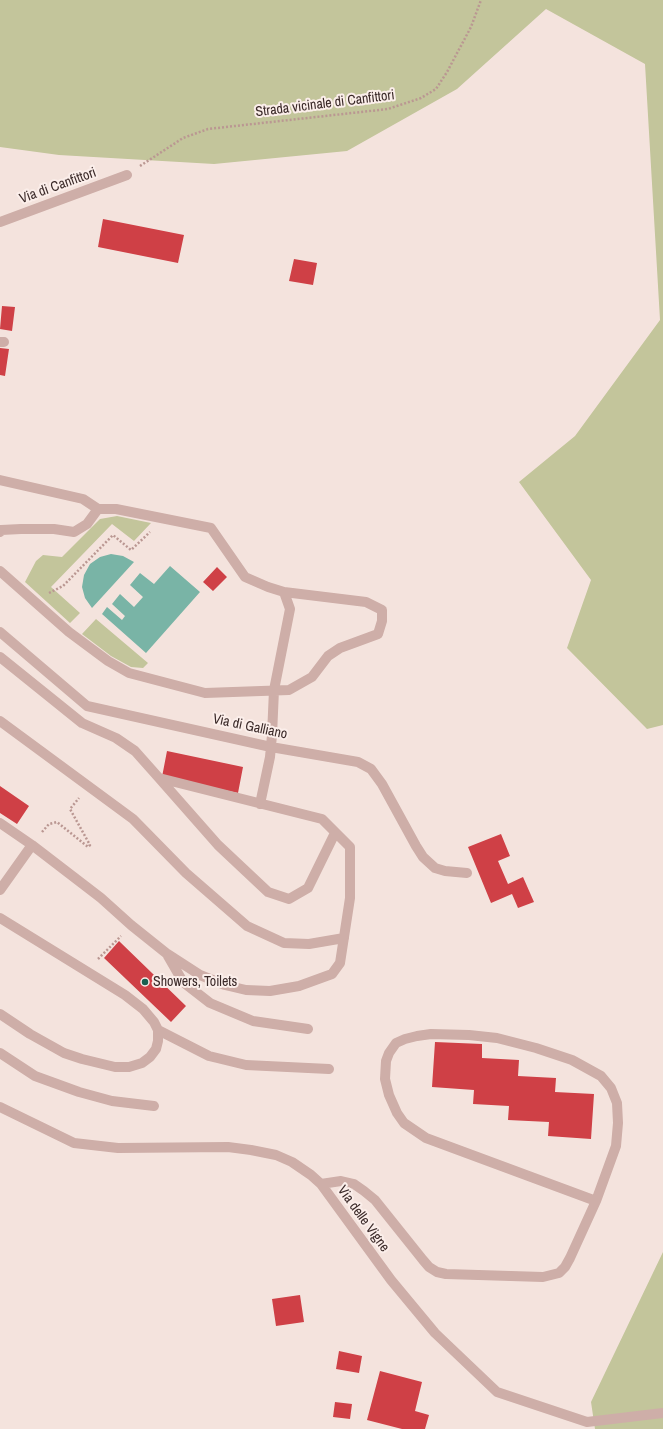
<!DOCTYPE html>
<style>
body{margin:0}
canvas{display:block;background:#f4e3dd}
</style>
<canvas width="663" height="1429"></canvas>
<script>
const context = document.querySelector('canvas').getContext('2d');
context.lineJoin = 'round';
function paint(path, color) { context.fillStyle = color; context.fill(path, 'evenodd'); }
const poly = rows => new Path2D(rows.map(r => 'M' + r).join(''));
function strokePath(path, color, width, dash) { context.strokeStyle = color; context.lineWidth = width; context.lineCap = dash ? 'butt' : 'round'; context.setLineDash(dash || []); context.stroke(path); }
function drawText(font, color, halo, rows, align = 'center') {
  context.font = font + ' "Archivo Narrow",sans-serif'; context.lineWidth = 4; context.setLineDash([]); context.textBaseline = 'middle'; context.strokeStyle = halo; context.fillStyle = color; for (const [text, x, y, turn = 0] of rows) {
    context.save(); context.translate(x, y); context.rotate((+turn || 0) * Math.PI / 180); context.textAlign = isNaN(turn) ? turn : align; if (halo) context.strokeText(text, 0, 0); context.fillText(text, 0, 0); context.restore();
  }
}
const green = poly([
 [0,0,663,0,663,725,647,729,567,648,591,580,519,482,575,436,660,320,645,64,546,9,457,89,347,151,214,164,59,155,0,147],
 [117,516,151,523,134,541,112,524,51,587,80,613,70,623,25,582,36,561,43,555,62,557,100,519],
 [96,619,148,663,143,668,131,667,111,656,82,634],
 [663,1252,663,1429,595,1429,591,1402]
]);
const water = poly([
 [111,554,123,556,134,562,92,608,85,598,82,587,84,575,90,564,100,557],
 [170,566,200,592,146,653,102,614,107,607,122,620,125,616,112,604,120,594,134,607,143,597,130,585,140,573,154,584]
]);
const building = poly([
 [103,219,184,235,178,263,98,247],
 [294,259,317,263,313,285,289,281],
 [2,306,15,307,12,331,0,329],
 [0,348,9,349,5,376,0,375],
 [217,567,227,577,213,591,203,582],
 [167,751,243,767,238,793,162,777],
 [0,786,29,806,17,824,0,813],
 [501,834,510,856,498,861,508,884,523,877,534,902,518,908,512,894,491,903,468,847],
 [119,941,186,1006,171,1022,104,958],
 [435,1042,482,1044,482,1058,519,1060,518,1076,556,1078,555,1092,594,1094,591,1139,548,1136,549,1122,508,1120,509,1106,473,1104,474,1090,432,1087],
 [300,1295,304,1322,276,1326,272,1299],
 [339,1351,362,1356,359,1373,336,1369],
 [380,1371,422,1382,415,1411,429,1415,425,1429,402,1429,367,1420],
 [335,1402,352,1404,350,1419,333,1417]
]);
const path = poly([
 [140,166,183,138,208,129,388,109,421,98,436,89,447,72,471,27,481,0],
 [49,593,63,586,113,535,131,550,150,532],
 [42,832,49,824,57,822,88,847,90,845,70,809,79,798],
 [98,959,121,936]
]);
const minor = poly([
 [0,222,127,175],
 [0,342,4,342],
 [0,480,83,499,98,509],
 [0,532,1,530,21,529,54,529,74,532,87,524,98,509,116,509,211,528,245,577,268,587,284,592,290,609,274,690,272,735,270,757,260,804],
 [0,571,69,632,108,661,129,673,205,693,289,690,312,677,328,656,340,648,378,634,382,621,382,610,366,602,284,592],
 [0,632,87,706,271,747,358,762,371,769,382,784,416,846,423,857,435,868,445,871,467,873],
 [0,657,82,723,116,738,135,751,159,778,322,819,350,847,350,898,340,963,332,974,299,986,270,991,246,990,225,985,200,975,166,953,131,925,101,898,32,845,0,823],
 [0,721,133,819,186,873,247,926,284,943,309,944,344,938],
 [159,778,218,845,268,892,289,899,308,888,335,833],
 [0,890,32,845],
 [0,918,125,995,143,1009,154,1022,158,1030,158,1041,156,1049,150,1057,142,1063,129,1067,115,1067,82,1059,64,1053,30,1034,0,1014],
 [168,956,183,982,210,1003,253,1021,308,1029],
 [158,1030,209,1056,246,1065,329,1069],
 [0,1053,35,1076,79,1092,112,1101,154,1106],
 [0,1107,74,1143,118,1148,228,1147,251,1150,276,1155,292,1162,311,1175,321,1184,391,1280,435,1333,497,1392,587,1422,663,1413],
 [321,1184,341,1181,354,1184,364,1191,375,1200,423,1260,429,1267,437,1272,446,1274,543,1277,559,1273,565,1267,570,1258,596,1201,616,1146,618,1123,617,1103,611,1088,601,1076,572,1060,536,1048,497,1038,469,1035,431,1034,417,1036,405,1039,396,1043,389,1053,386,1061,385,1079,389,1095,397,1113,404,1123,426,1138,596,1201]
]);
const markers = [
 [145,982,4,"#1a5f50"]
];
const streetNames = [
 ["Strada vicinale di Canfittori",325,104,-7],
 ["Via di Canfittori",58,186,-20],
 ["Via di Galliano",250,727,12],
 ["Via delle Vigne",363,1219,54]
];
const poiNames = [
 ["Showers, Toilets",153,982]
];
paint(green, '#c3c59b');
paint(water, '#79b4a6');
paint(building, '#cf4046');
strokePath(path, '#ba9792', 2.5, [2, 2]);
strokePath(minor, '#ceaea8', 10);
for (const [x, y, r, color] of markers) { const dot = new Path2D(); dot.arc(x, y, r, 0, 2 * Math.PI); context.fillStyle = color; context.fill(dot); strokePath(dot, '#fbeeea', 1.5); }
drawText('14px', '#3a2928', '#fbeeea', streetNames);
drawText('14px', '#3a2928', '#fbeeea', poiNames, 'left');
</script>
